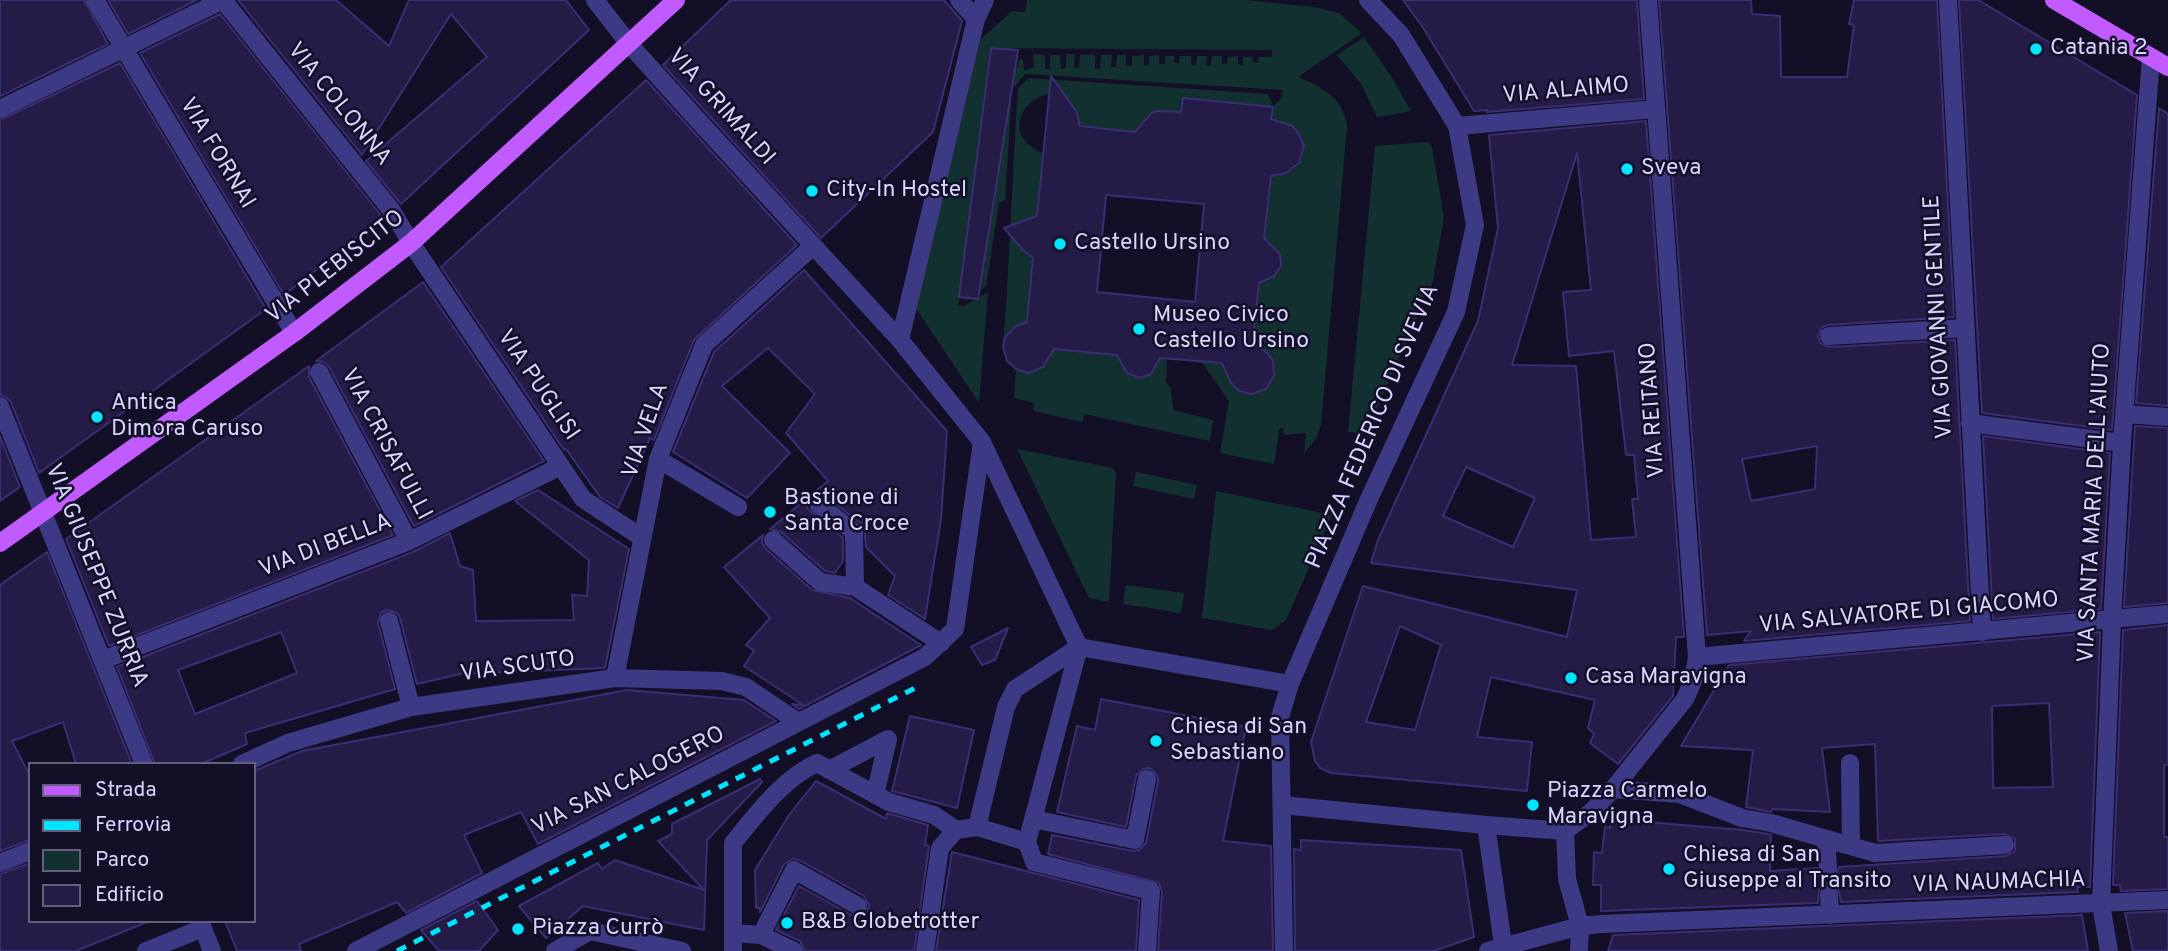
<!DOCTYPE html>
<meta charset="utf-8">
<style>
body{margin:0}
#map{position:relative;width:2168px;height:951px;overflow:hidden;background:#130f26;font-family:Overpass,sans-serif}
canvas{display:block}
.legend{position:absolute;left:28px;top:762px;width:228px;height:161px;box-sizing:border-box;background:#130f26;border:2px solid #625e7d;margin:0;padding:9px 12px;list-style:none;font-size:21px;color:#d9d4ff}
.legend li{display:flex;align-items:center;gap:14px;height:35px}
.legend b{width:35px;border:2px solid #625e7d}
</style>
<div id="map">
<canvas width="2168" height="951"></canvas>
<ul class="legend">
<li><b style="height:9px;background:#c25bff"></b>Strada</li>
<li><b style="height:9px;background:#00e5ff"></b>Ferrovia</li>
<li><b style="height:19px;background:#12302f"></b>Parco</li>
<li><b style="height:19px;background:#241b47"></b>Edificio</li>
</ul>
</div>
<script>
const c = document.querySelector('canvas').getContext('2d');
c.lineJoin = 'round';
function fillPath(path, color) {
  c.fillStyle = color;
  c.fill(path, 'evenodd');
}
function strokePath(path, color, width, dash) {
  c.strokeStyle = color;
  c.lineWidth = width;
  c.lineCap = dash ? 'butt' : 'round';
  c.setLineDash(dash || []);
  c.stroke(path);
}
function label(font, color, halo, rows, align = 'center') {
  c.font = font + ' Overpass,sans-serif';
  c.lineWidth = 5;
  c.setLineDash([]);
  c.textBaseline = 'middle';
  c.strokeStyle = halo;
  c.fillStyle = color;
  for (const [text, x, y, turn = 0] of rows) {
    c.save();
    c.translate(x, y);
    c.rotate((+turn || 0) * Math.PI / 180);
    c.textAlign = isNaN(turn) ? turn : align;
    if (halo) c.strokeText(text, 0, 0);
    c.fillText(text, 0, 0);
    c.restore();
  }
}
fillPath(new Path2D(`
 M1027,0h219l68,7 25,6 23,20 -64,44c25,11 45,20 49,49l-26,299 -4,12 -13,17 2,-21 -22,2 -1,-8 -4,3 -5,34 -54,-11 9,-52 -28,-40 27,3 3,19c29,34 70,-21 20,-36l8,-67 15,-4c11,-13 7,-29 -10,-33l8,-68c41,2 43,-53 -1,-53l1,-15 -89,-9 -3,24c-17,-16 -35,-15 -41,10l-60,-6c-15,-74 -100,1 -36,27l-6,65 -19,24 5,8 10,5 -6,68c-14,2 -22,10 -24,24 7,-86 9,-172 15,-258l10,-11 240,16 5,12 8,-7 2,-9 -258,-16 -13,16 -7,110 -6,3 -13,83 -21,15 5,-37 14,3 2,-5 -15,-3 1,-12 15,3 1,-5 -15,-3 1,-12 15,2 2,-5 -15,-3 1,-11 14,3 2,-5 -15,-3 1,-10 16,1 2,-133 21,2 1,-9h4l1,12 10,-4 -1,-13 12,1v14h5v-14h10l1,14 5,-1v-14h9l-1,13 5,1 1,-13h15v14h5l1,-14h11l-1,12h5l1,-12h9v11h6v-10l12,-1v10l5,1v-10l10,-1v9h6v-8h9v7h5l1,-7h11v8l5,1 1,-9h10l-1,9 5,1 1,-10h10v8h5l1,-7 10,-1v8l5,1v-8h10v5l5,1 1,-6h13v-7l-282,-2 -32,258h6l24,-14 -9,111 -64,-96 66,-268 31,-28 13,1z
 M1364,37l29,42 18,32 -34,6 -16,-33 -24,-29z
 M1428,142l4,5 12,70 -11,64 -65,148 -10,4 -10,-1 27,-286z
 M1053,349l69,6c-1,13 5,21 18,23 11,-3 17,-8 17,-20h10l-1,24 5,7 2,21 40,10 -3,21 -125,-27 -3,8 -49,-11 1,-8 -20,-5 2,-29c17,8 33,-1 37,-20z
 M1017,449l96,19 3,5 -7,129 -20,-4z
 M1136,472l61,13 -3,14 -61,-13z
 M1216,491l116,24 -46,105 -14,10 -70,-12z
 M1126,585l58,8 -3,20 -58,-9z`), '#12302f');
const building = new Path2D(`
 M0,0h84l24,44 -108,52z
 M108,0h89l-69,34z
 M238,0h98l53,46 20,-46h157l23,30 -188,174 -35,-43 121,-104 -36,-43 -89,141z
 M731,0h213l18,21 -29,111 -112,106 -158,-173z
 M1403,0h234l7,99 -157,13v-2l-13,1 -50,-82z
 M1659,0h92l1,14 28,2 1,61h66l7,-52 -5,-1 5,-24h83l17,317 -126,8 -6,2 -4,9 2,7 10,4 125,-7 15,281 -226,20 7,-10 -44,4zM1817,446l-2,43 -64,12 -9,-42z
 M1959,0h19l159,95 -25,335 -130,-17z
 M220,14l163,204 -99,77 -144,-242z
 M991,48l27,2 -40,249 -19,-2z
 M120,63l146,246 -227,164 -28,-71 -5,-5 -6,-2v-275z
 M1051,76l25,35 4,15 55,6 16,-19 7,-2 23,1 2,-14 90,9 -2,12 21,7 5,5 7,15 -5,17 -13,10 -15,3 -7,62 16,16 1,12 -7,10 -15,7 -7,62 12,5 9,10 1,16 -8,13 -14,5 -13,-3 -8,-8 -9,-20 -62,-5 -9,16 -11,4 -13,-5 -10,-18 -63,-6 -11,18 -14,6 -13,-4 -9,-8 -4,-14 2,-10 11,-11 11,-4 6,-64 -10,-8 -19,-22 33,-12zM1106,195l98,9 -9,98 -98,-10z
 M646,80l151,165 -103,95 -40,100 -4,-2 -32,70 -18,-11 -34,-48 -2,1 -123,-183z
 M2159,108l9,6v292l-32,-3z
 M1646,121l38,516h-8l-3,59 -55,68 -28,-21 4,-9 -6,-6 7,-28 -104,-23 -14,60 55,5 -5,49 -196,-18 -11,-5 -5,-7 -4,-19 52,-156 204,51 10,-47 -206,-27 7,-23 100,-219 20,-93 -9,-93zM1577,153l14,137 -28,2 6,64 45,-5 12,104h8l4,44h-6l4,38 -45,3 -15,-174 -64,-1zM1466,467l69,31 -22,49 -70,-31zM1400,626l41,19 -26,85 -49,-8z
 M804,270l143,161 -6,88 -16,100 -37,-24 7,-19 -29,-29 -2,-21 -40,-31 -10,-2 -4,4 -3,11 36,30v23l-8,12 -10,-2 -44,-39 -11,-3 58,-48 -42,-48 29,-39 -47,-46 -46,38 68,67 -43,45 -74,-46 41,-100z
 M423,282l121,179 -130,65 -85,-159 -5,-5 -8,-1z
 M309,366v11l84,158 -284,111 -43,-107z
 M2135,426l33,2v175l-44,4z
 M0,436l20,51 -20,14z
 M1983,436l127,17 -9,156 -108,10z
 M538,490l91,59 -24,119 -145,6 -43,10 -17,-66 -3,-5 -10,-3 -6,3 -3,10 17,66 -150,44 2,11 -46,20h-46l-38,-97 296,-115 37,-19 10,33 13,4 3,51 98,-1 -2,-25 15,1 2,-36 -74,-59zM281,632l16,41 -102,41 -17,-44z
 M763,535l-1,8 3,5 47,42 38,8 71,47 -122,64 -7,-5 11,1 -59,-39 10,-15 -8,-6 24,-27 -46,-51z
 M47,552l85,212h-56l-13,-42 -51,19 18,35v64l-30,11v-266z
 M2168,625v140h-4v72h4v52l-47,2 -1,-6h-7l10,-255z
 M1008,628l-13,32 -13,5 -11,-18z
 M2100,632l-10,255h-13l1,5 -237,10 -3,-15 -10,-4 -9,6 -1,14 -217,8v-26h-8l1,-33 8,1 3,-26 5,1v-9l133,11 25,4 3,1 -1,36 47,-3 2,7 9,4 7,-2 4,-10 167,-11 9,-5v-12l-11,-5 -126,7 -3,-97 -53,4 8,64 -58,-3 -1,3 -25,-5 7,-57 -72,-4 48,-81zM2049,703l4,84 -60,1 -1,-82z
 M627,690l117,10 32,21 -238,123 -17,-32 -57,23 18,38 -76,40 -9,-11 -98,42 2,7h-64l-12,-30h29v-150l48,-20z
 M1101,699l145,28 -23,114 48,5 2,105h-115l4,-59 -3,-9 -111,-29 4,-19 81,16 6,-1 7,-7 12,-62 -1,-6 -7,-7 -7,1 -7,7 -10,51 -69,-15 20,-86 18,4z
 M910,716l64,14 -17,78 -65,-17z
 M760,779l2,3 -55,58 -3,90 -121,-24 -37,32 -27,-32 79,-43 4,6 13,-9 89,30 -46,-49 14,-7v-10z
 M816,781l70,38 1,-6 41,12 -3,20 4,1 -15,105h-109l-5,-10 -24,-11 23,-44 54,30h10l5,-5 1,-6 -5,-9 -65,-36 -6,-1 -9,5 -24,48v-4h-4l-1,-38 34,-55z
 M1301,840l160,10 13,87 -40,14h-139l-1,-102 7,1z
 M952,852l187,48 -3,51h-200z
 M30,863v58l117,1 -71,29h-76v-77z
 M477,901l21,29 -19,21h-40l-18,-21z
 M2168,911v40h-35l-8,-38z
 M2082,915l6,36h-480l5,-16z`);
fillPath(building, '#241b47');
strokePath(building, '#3b2d73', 2);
strokePath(new Path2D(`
 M95,0l199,333
 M223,0l169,211 19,32 172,256 58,38
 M595,0l34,44 66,73 205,223 82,102 97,205
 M959,0l17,19
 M1948,0l34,632
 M0,109l223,-109
 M1457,126l198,-17
 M1829,336l136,-8
 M900,340l76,-321 9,-19
 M319,372l90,169
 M0,406l144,358
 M2125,414l43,3
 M1970,423l152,20
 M658,459l80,48
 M818,504l36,28 1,55
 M773,540l47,42 35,5 86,56
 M389,621l22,86
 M1697,657l471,-43
 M103,660l306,-119 152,-75
 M615,678l43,-219 46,-114 109,-99
 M1850,763l1,83
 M242,764l46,-21 123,-36 204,-29 107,3 24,6 52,35
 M829,770l59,-31 -13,56
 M1613,789l67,5 62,24 29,5 104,30 130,-8
 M1282,805l204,20 17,120
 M1033,819l102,21 12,-61
 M1486,825l79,6 26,-19 22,-23 72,-90 8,-18 4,-24 -49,-657
 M977,827l29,-120 9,-18 64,-42 211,37
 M1565,831l2,48 13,47 -1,25
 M1826,839l2,29
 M1027,842l7,20 117,29 -4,60
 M0,863l30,-12
 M1829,894l1,21
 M200,921l12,30
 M733,933l28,2 33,16
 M761,935l33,-65 64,36
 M146,951l57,-23
 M356,951l569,-294 30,-28 27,-187
 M555,951l35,-20 92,20
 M733,951v-108c23,-28 50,-65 84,-80l72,39 45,13 22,15 21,-3 50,15 52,-195
 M925,951l15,-103 16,-18
 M1284,951l-4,-234 10,-33 79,-185 87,-187 19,-87 -18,-99 -56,-91 -33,-35
 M1488,951l92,-25 22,-2 566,-24
 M2109,951l-8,-47 11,-284 10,-177 29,-386`), '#3d3a85', 18);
strokePath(new Path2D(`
 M2054,0l114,67
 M0,543l294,-210 117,-90 265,-243`), '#c25bff', 18);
strokePath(new Path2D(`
 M397,951l520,-264`), '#00e5ff', 5, [10, 9]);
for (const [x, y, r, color] of [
 [2036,49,7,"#00e5ff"],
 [1627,169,7,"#00e5ff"],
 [812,191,7,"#00e5ff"],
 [1060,244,7,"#00e5ff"],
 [1139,329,7,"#00e5ff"],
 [97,417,7,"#00e5ff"],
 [770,512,7,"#00e5ff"],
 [1571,678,7,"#00e5ff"],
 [1156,741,7,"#00e5ff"],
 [1533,805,7,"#00e5ff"],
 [1669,869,7,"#00e5ff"],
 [787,923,7,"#00e5ff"],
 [518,929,7,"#00e5ff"]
]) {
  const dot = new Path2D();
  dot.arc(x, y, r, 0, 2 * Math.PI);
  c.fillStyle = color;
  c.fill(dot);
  strokePath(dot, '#130f26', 2.5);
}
label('23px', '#d9d4ff', '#130f26', [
 ["Catania 2",2050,49],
 ["Sveva",1641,169],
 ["City-In Hostel",826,191],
 ["Castello Ursino",1074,244],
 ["Museo Civico",1153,316],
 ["Castello Ursino",1153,342],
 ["Antica",111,404],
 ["Dimora Caruso",111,430],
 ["Bastione di",784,499],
 ["Santa Croce",784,525],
 ["Casa Maravigna",1585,678],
 ["Chiesa di San",1170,728],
 ["Sebastiano",1170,754],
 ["Piazza Carmelo",1547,792],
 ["Maravigna",1547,818],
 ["Chiesa di San",1683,856],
 ["Giuseppe al Transito",1683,882],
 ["B&B Globetrotter",801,923],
 ["Piazza Currò",532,929]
], 'left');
label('23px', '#d9d4ff', '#130f26', [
 ["VIA ALAIMO",1566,92,-5],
 ["VIA COLONNA",338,105,51],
 ["VIA GRIMALDI",720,108,48],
 ["VIA FORNAI",216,154,59],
 ["VIA PLEBISCITO",336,268,-38],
 ["VIA GIOVANNI GENTILE",1940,317,-93],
 ["VIA PUGLISI",537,386,56],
 ["VIA REITANO",1654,410,-94],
 ["PIAZZA FEDERICO DI SVEVIA",1374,427,-67],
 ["VIA VELA",647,431,-71],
 ["VIA CRISAFULLI",385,445,62],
 ["VIA SANTA MARIA DELL'AIUTO",2096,503,-87],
 ["VIA DI BELLA",326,547,-21],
 ["VIA GIUSEPPE ZURRIA",95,576,68],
 ["VIA SALVATORE DI GIACOMO",1909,614,-5],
 ["VIA SCUTO",518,668,-8],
 ["VIA SAN CALOGERO",629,782,-27],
 ["VIA NAUMACHIA",1999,884,-2]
]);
</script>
